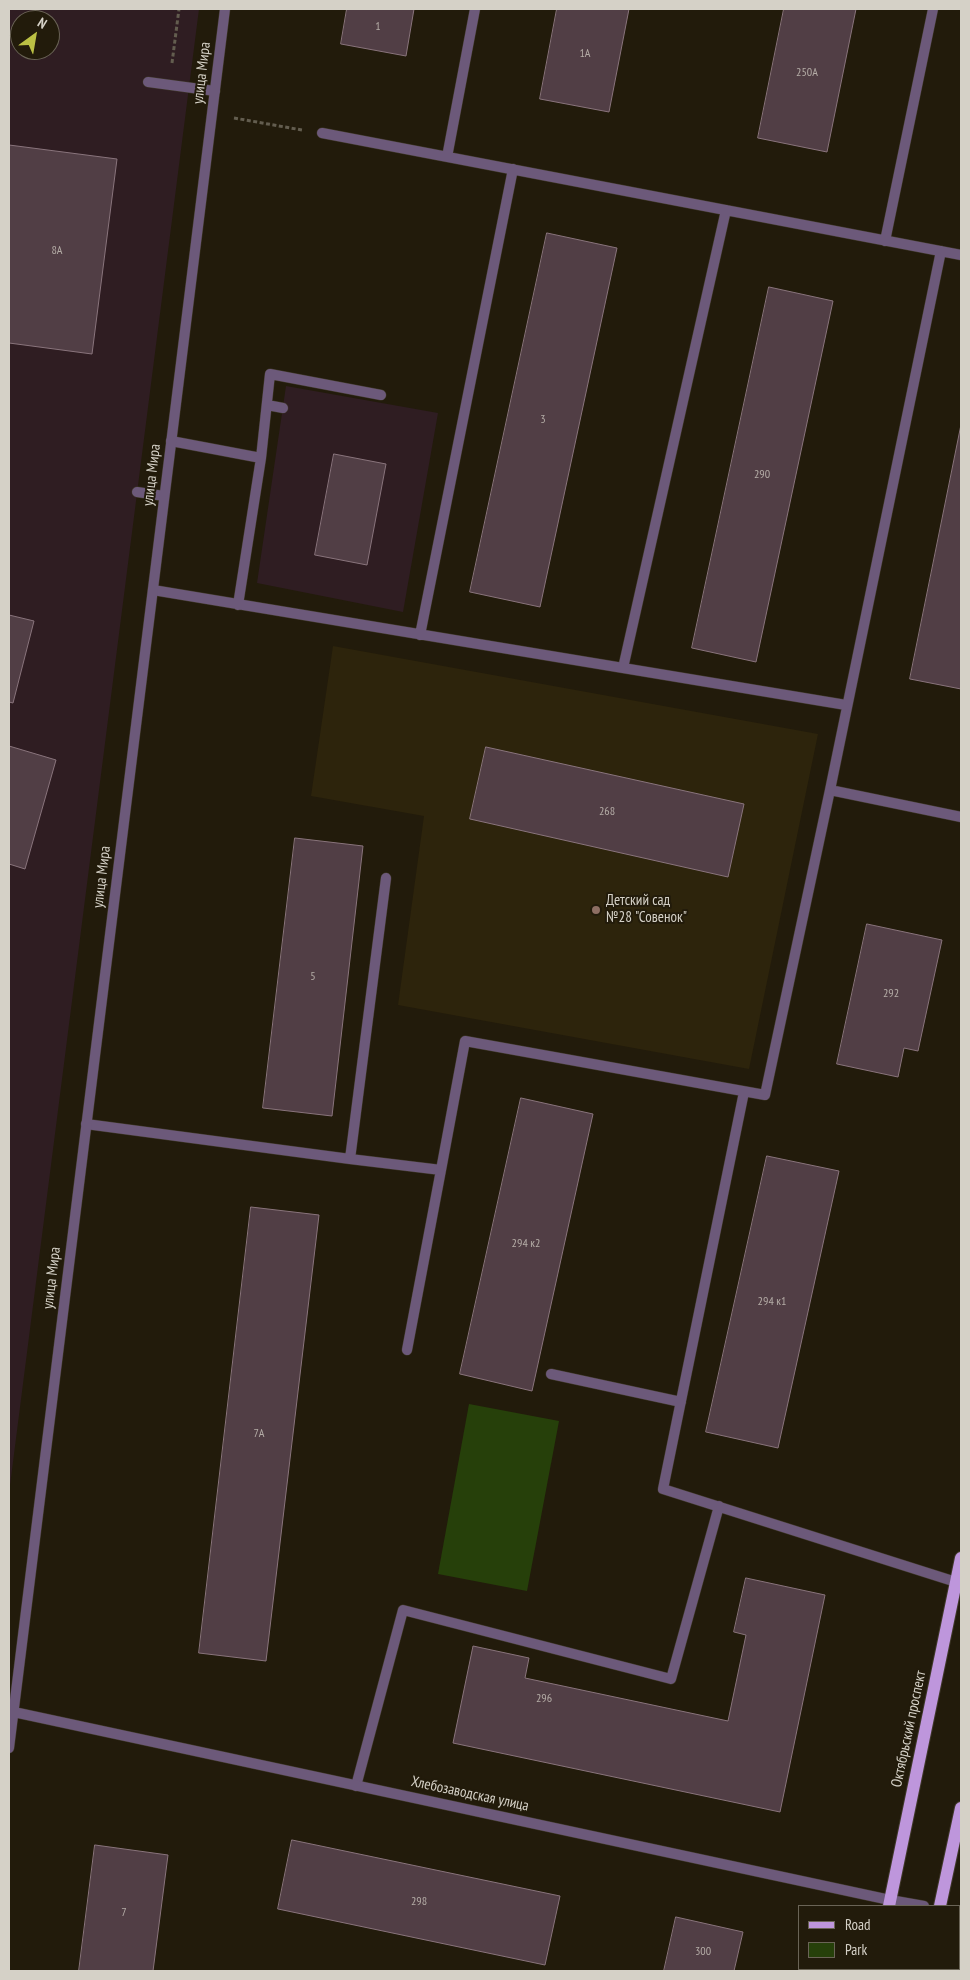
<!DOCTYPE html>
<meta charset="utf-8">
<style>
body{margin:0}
#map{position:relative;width:970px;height:1980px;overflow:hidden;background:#221b0b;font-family:"PT Sans Narrow",sans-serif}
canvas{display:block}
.frame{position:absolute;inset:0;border:10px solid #d5d1c7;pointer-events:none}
.legend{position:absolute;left:798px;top:1905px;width:162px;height:65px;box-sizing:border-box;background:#221b0b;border:1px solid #6a6456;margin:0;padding:6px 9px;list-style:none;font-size:15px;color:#d5d1c7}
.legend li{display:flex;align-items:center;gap:10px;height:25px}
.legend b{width:25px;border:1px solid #6a6456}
.north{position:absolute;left:10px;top:10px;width:50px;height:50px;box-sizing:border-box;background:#221b0b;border:1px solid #6a6456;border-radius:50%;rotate:32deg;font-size:14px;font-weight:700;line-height:20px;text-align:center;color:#d5d1c7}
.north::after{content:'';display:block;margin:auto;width:18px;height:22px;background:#bbc044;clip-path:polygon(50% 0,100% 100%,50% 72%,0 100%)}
</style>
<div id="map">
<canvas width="970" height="1980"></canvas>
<div class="frame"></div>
<ul class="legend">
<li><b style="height:6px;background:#be96dc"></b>Road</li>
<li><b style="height:14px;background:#26400a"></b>Park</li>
</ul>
<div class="north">N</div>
</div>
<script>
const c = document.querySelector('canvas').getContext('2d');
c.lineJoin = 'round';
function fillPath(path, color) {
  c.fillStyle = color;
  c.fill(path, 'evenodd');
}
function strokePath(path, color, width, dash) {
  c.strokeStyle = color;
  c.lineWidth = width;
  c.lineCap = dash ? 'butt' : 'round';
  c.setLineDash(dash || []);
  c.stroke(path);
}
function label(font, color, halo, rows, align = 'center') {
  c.font = font + ' "PT Sans Narrow",sans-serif';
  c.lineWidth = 4;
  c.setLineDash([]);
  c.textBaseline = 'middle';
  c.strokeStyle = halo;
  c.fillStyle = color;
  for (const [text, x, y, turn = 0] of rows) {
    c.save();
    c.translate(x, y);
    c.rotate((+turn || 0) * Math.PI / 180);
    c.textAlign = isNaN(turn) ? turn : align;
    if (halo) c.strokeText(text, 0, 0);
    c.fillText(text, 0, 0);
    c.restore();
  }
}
fillPath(new Path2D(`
 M9,9h190l-190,1484zM20,20h30v30h-30z
 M286,386l152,27 -35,199 -146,-29z`), '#2f1d22');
fillPath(new Path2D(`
 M333,646l485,88 -69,335 -351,-64 26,-189 -113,-20z`), '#2d240c');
fillPath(new Path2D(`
 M469,1404l90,17 -32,170 -89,-17z`), '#26400a');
const building = new Path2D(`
 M347,9h67l-8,47 -65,-12z
 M557,9h72l-20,103 -69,-13z
 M784,9h72l-29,143 -69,-14z
 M9,145l108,14 -25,195 -83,-11z
 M547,233l70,15 -77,359 -70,-15z
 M769,287l64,14 -77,361 -64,-14z
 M961,425v264l-51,-10z
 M334,454l52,10 -19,101 -52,-10z
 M9,615l25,6 -21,82 -4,-1z
 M9,746l47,14 -31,109 -16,-5z
 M486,747l258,57 -16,73 -258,-58z
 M295,838l68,8 -31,270 -69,-8z
 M867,924l75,16 -24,111 -14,-3 -6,29 -61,-13z
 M521,1098l72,16 -61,277 -72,-17z
 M767,1156l72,15 -61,277 -72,-16z
 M251,1207l68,8 -53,446 -67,-8z
 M746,1578l79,17 -45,217 -327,-69 20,-97 56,12 -4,20 203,43 18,-86 -12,-3z
 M292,1840l268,56 -15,69 -267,-56z
 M95,1845l73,10 -15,116h-74z
 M676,1917l67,15 -9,39h-70z`);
fillPath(building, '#513e45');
strokePath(building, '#89747c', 1);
const service = new Path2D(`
 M148,82l67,9
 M322,133l639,122
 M447,157l28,-148
 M885,241l48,-232
 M267,405l16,3
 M171,441l90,17
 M137,492l27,4
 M153,590l693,115
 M238,605l23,-147 9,-84 111,21
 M420,635l93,-466
 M623,668l103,-458
 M830,790l131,27
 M744,1092l-81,397 293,93
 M86,1124l264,35 36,-281
 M350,1159l91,11 -34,180
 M441,1170l24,-129 300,54 65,-305 111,-539
 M551,1374l130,28
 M356,1786l47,-176 268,69 48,-173`);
const tertiary = new Path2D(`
 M9,1711l881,189 34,6
 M9,1748l216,-1739`);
const secondary = new Path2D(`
 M959,1912h2`);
const primary = new Path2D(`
 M889,1906l72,-348
 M940,1906l21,-98
 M875,1971v-2
 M928,1971v-2`);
strokePath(service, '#3f3829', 11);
strokePath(tertiary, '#3f3829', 11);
strokePath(secondary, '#3f3829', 11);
strokePath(primary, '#3f3829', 14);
strokePath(new Path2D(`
 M172,63l7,-54
 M234,118l68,12`), '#635d4f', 3, [4, 2.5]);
strokePath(service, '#6c597a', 10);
strokePath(tertiary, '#6c597a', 10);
strokePath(secondary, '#9a7bb1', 10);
strokePath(primary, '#be96dc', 12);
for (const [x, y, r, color] of [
 [596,910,5,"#8d6e63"]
]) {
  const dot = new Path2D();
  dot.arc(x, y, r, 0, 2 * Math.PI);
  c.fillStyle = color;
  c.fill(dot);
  strokePath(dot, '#221b0b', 2);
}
label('12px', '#b4aca6', null, [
 ["1",378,27],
 ["1А",585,54],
 ["250А",807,73],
 ["8А",57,251],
 ["3",543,420],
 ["290",762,475],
 ["268",607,812],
 ["5",313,977],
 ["292",891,994],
 ["294 к2",526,1244],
 ["294 к1",772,1302],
 ["7А",259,1434],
 ["296",544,1699],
 ["298",419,1902],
 ["7",124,1913],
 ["300",703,1952]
]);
label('15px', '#d5d1c7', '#221b0b', [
 ["улица Мира",202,73,-83],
 ["улица Мира",152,475,-83],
 ["улица Мира",102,877,-83],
 ["улица Мира",52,1278,-83],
 ["Октябрьский проспект",909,1729,-78],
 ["Хлебозаводская улица",470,1794,12]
]);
label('15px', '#d5d1c7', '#221b0b', [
 ["Детский сад",606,901],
 ["№28 \"Совенок\"",606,918]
], 'left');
</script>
